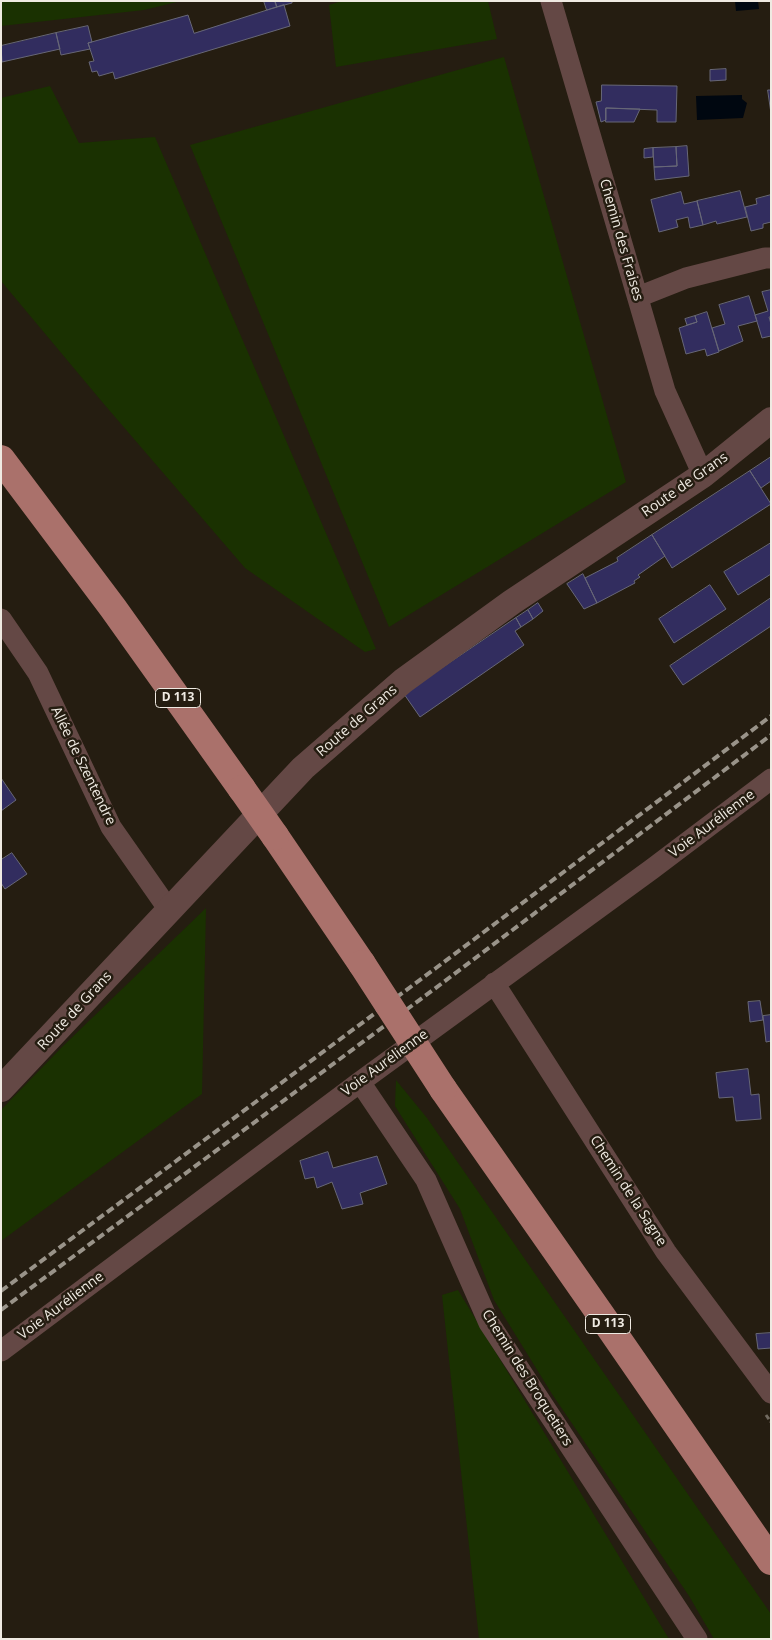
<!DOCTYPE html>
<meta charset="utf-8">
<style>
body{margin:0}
#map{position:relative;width:772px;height:1640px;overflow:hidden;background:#251d11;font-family:"Open Sans",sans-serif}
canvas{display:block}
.frame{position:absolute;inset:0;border:2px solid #efeae2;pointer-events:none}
</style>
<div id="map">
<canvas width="772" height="1640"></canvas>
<div class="frame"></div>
</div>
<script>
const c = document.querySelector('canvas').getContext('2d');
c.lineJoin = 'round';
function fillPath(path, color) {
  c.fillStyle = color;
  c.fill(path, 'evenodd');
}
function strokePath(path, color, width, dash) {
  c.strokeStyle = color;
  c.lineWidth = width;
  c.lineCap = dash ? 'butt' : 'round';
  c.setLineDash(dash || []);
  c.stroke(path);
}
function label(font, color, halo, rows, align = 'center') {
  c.font = font + ' "Open Sans",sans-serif';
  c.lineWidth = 5;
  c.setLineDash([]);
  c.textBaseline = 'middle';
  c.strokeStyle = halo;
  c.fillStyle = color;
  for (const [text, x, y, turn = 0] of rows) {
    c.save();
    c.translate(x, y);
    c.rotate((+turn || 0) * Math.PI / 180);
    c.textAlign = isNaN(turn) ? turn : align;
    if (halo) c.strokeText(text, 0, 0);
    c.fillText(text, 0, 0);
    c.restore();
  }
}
fillPath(new Path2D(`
 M1,1h180l-37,9 -143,16z
 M342,1h146l9,38 -161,28 -7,-62z
 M504,57l122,425 -237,145 -199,-482z
 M50,86l29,57 76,-6 221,512 -11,3 -120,-84 -142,-165 -102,-122v-183z
 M206,908l-4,186 -201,147v-131l61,-63z
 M396,1080l31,38 344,496v25h-57l-25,-43 -137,-202 -58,-94 -34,-91 -65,-103z
 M458,1290l211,349h-190l-37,-344z`), '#1a3101');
fillPath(new Path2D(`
 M735,1h23l1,8 -23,2z
 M742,95v4l5,4 -4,15 -46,2 -1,-24z`), '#000710');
const building = new Path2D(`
 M264,1h11l2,6 -10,3z
 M275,1h17v2l-15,4z
 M284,5l6,21 -175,53 -2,-7 -14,4 -2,-5 -5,1 -3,-10 5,-1 -6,-18 100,-28 6,18z
 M88,26l4,16 -4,1 2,6 -29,6 -5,-22z
 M56,33l4,16 -58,13 -1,-16z
 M726,69v11l-16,1v-11z
 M602,85l75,1 -1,36h-19v-12l-51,-2v12l-5,2 -5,-20 5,-1z
 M768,90h3v23z
 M606,108l34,1 -6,13h-28z
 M687,146l2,30 -34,4 -1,-13 23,-1 -1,-19z
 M676,147l1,19 -23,1 -1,-19z
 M653,148v9l-9,1v-9z
 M740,191l7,26 -30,7 -1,-3 -13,4 -6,-24z
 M681,192l3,12 13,-3 6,24 -13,3 -2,-11 -12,3 2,7 -19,5 -8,-32z
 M771,195v27l-8,2v4l-12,3 -6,-24 12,-3 -1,-5z
 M771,290v27h-2l2,7v12l-9,2 -7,-23 13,-4 -6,-19z
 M749,296l8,25 -19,5 5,15 -24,10 -7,-23 13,-4 -6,-19z
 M707,312l12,40 -12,4 -2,-7 -19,5 -7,-26 18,-6 -2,-6z
 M695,316l2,6 -10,3 -2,-6z
 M771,457v24l-10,7 -11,-17z
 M750,471l21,33 -99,64 -20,-33z
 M652,535l13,21 -27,19 2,2 -6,4 1,2 -38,20 -12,-25 33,-17 -1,-3z
 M771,543v31l-33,21 -14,-23z
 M583,574l14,29 -13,6 -17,-25z
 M710,585l16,24 -52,34 -15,-24z
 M771,598v28l-88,59 -13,-19z
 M538,603l5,8 -10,8 -5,-9z
 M528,610l5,9 -12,8 -5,-9z
 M516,618l5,9 -6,4 9,14 -104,72 -16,-23z
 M1,778l15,22 -15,11z
 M12,853l15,21 -22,15 -4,-6v-23z
 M760,1001l3,19 -13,2 -2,-20z
 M771,1015v26l-5,1 -3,-26z
 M748,1069l3,26 8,-1 2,25 -25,2 -3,-24 -14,1 -3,-25z
 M328,1152l5,16 44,-12 10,28 -27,9 3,11 -21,5 -10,-27 -15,6 -3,-11 -9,2 -5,-18z
 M771,1333v15l-13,1 -2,-15z`);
fillPath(building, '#322d5f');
strokePath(building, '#676777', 1);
strokePath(new Path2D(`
 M766,1415l5,7`), '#716a60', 3, [5, 2.5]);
strokePath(new Path2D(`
 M551,1l114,390 38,84
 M638,297l48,-19 79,-20h6
 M1,619l37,54 73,154 58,83
 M494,983l172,269 105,141
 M360,1082l66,98 63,143 208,316
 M1,1351l359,-269 292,-213 119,-90`), '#644845', 21);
strokePath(new Path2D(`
 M1,1089l302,-321 100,-87 109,-79 191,-127 68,-55`), '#644845', 26);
strokePath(new Path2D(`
 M1,459l112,149 129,181
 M275,836l87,128
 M443,1089l165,236 163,236`), '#aa716b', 28);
strokePath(new Path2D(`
 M1,1291l435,-323 335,-252
 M1,1310l432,-320 338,-255`), '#999389', 4, [8, 4]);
strokePath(new Path2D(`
 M242,789l33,47
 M362,964l81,125`), '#aa716b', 28);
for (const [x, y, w] of [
 [178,698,45],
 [608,1324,45]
]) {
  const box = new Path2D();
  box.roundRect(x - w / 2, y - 9.5, w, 19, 4);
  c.fillStyle = '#251d11';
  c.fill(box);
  strokePath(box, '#efeae2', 1);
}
label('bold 12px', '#efeae2', null, [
 ["D 113",178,698],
 ["D 113",608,1324]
]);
label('14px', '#efeae2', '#251d11', [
 ["Chemin des Fraises",621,240,74],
 ["Route de Grans",685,485,-35],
 ["Route de Grans",357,721,-41],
 ["Allée de Szentendre",83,766,64],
 ["Voie Aurélienne",712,824,-37],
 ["Route de Grans",75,1011,-47],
 ["Voie Aurélienne",385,1063,-36],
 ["Chemin de la Sagne",628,1191,57],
 ["Voie Aurélienne",61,1306,-37],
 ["Chemin des Broquetiers",527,1378,58]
]);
</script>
